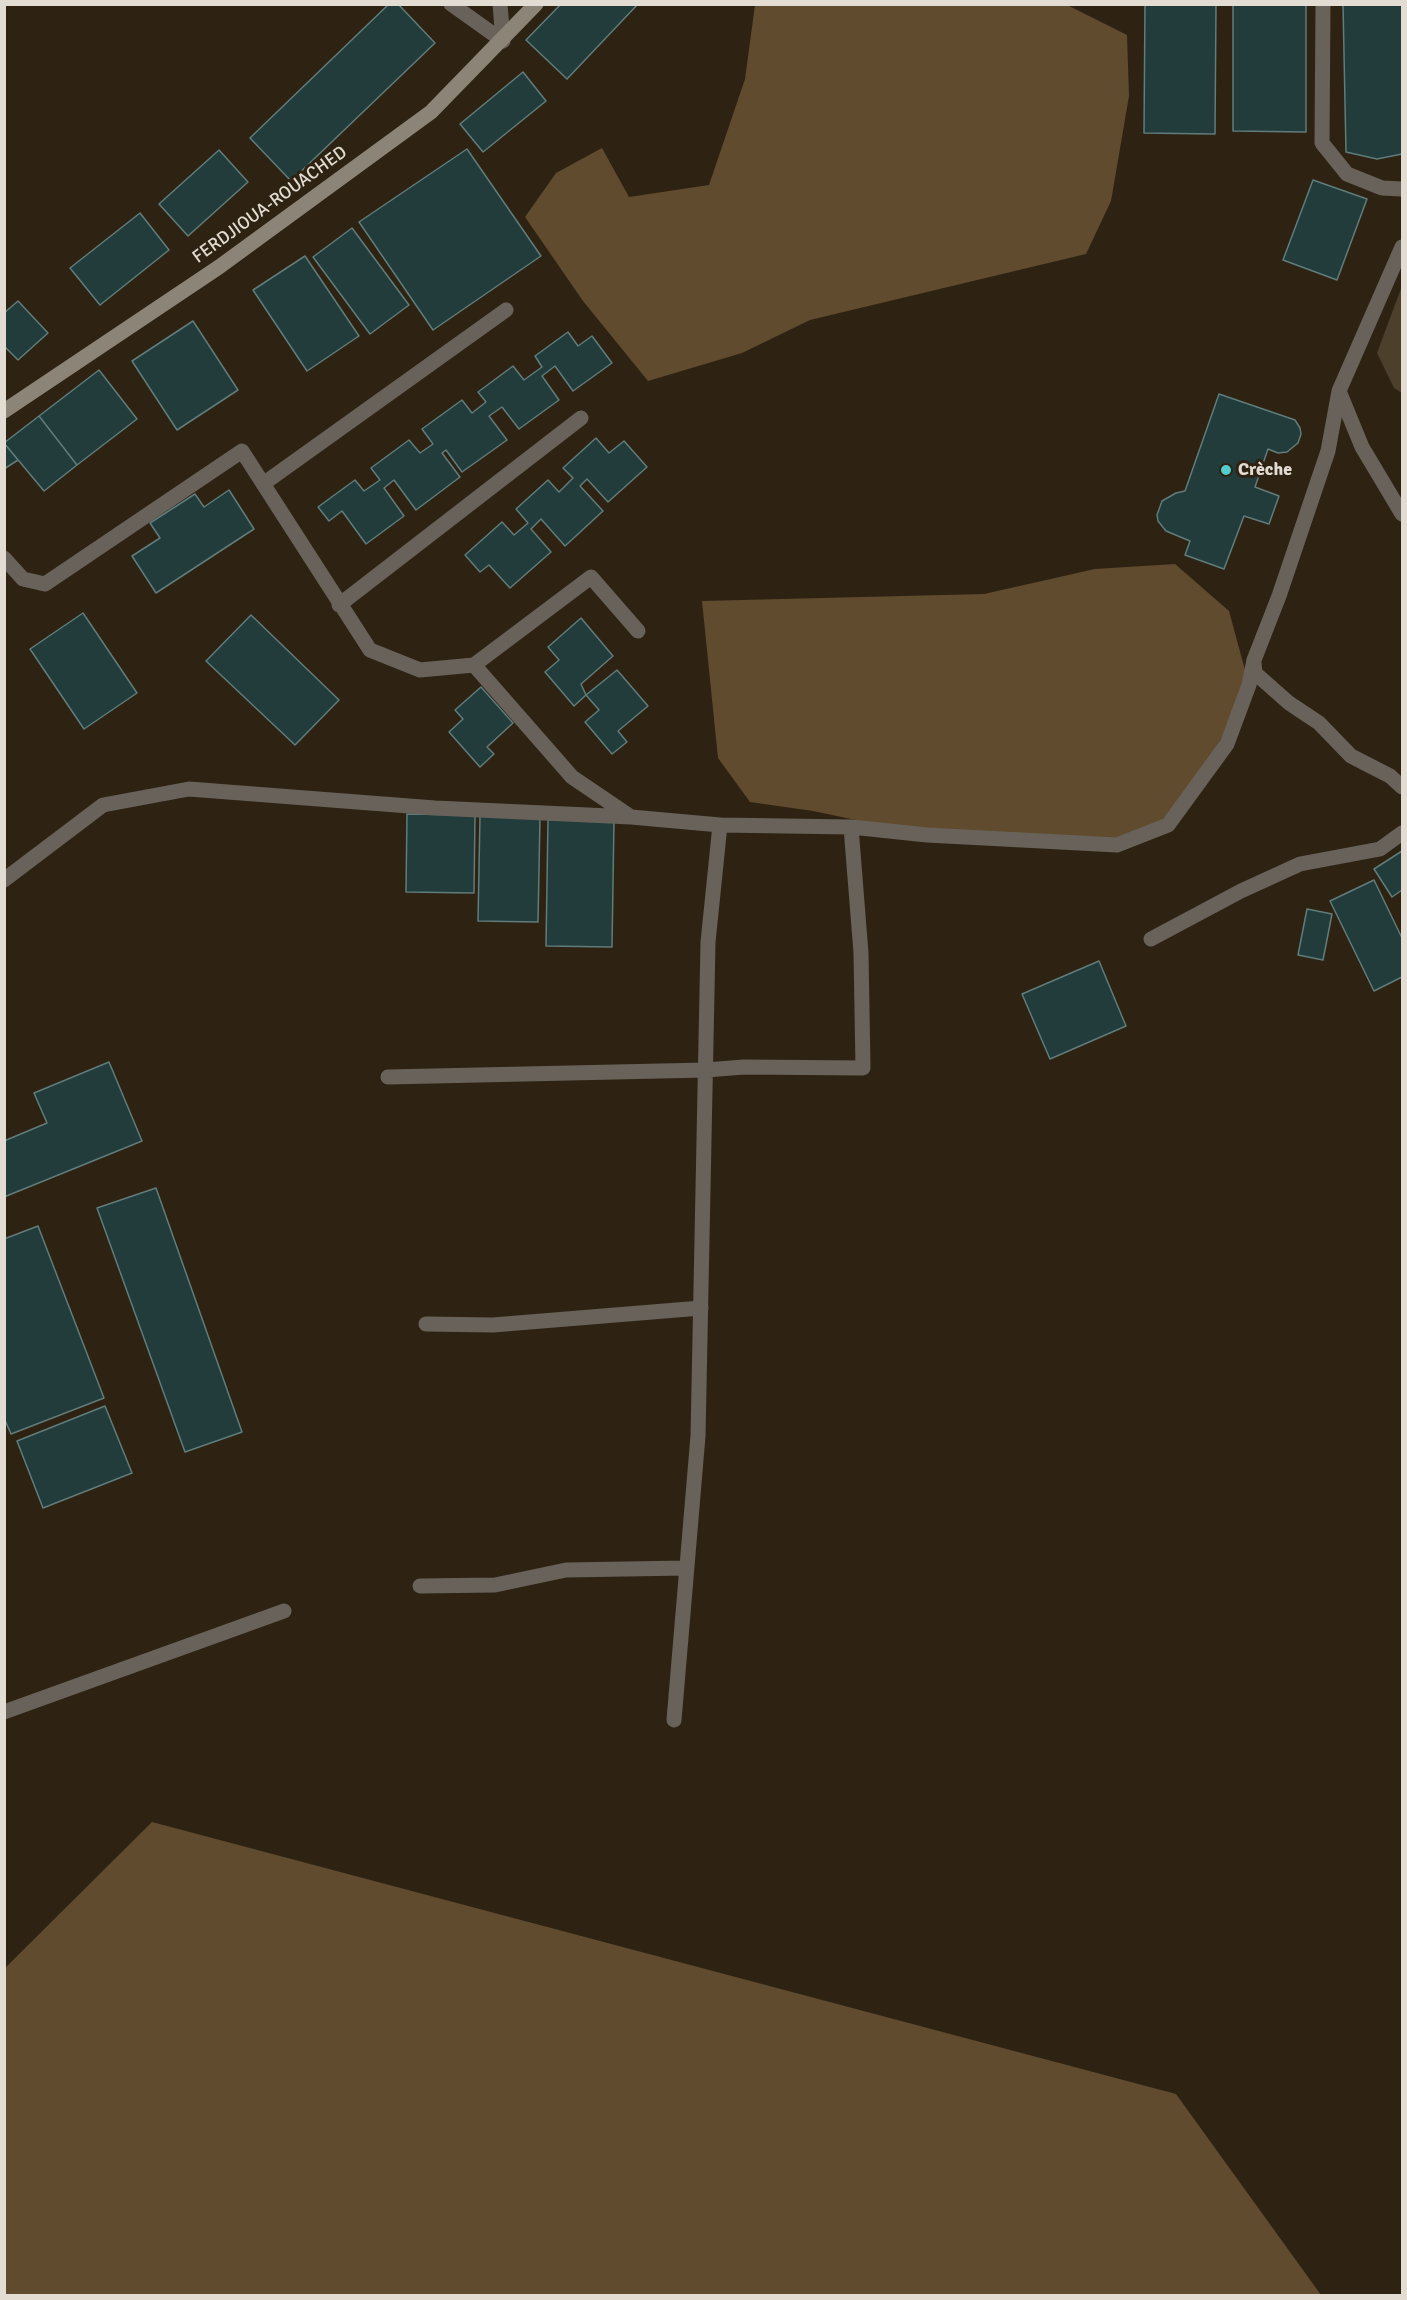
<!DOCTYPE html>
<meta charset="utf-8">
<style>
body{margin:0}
#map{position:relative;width:1407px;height:2300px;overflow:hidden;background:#2e2313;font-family:Signika,sans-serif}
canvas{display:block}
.frame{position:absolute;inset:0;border:6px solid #e3dcd2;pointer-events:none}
</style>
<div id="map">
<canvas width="1407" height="2300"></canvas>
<div class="frame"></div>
</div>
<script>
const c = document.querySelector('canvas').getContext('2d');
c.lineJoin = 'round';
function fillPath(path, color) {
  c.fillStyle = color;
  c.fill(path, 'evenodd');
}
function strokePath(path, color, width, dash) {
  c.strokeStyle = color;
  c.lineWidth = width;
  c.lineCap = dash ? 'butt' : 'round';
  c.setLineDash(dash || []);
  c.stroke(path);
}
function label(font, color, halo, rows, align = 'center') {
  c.font = font + ' Signika,sans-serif';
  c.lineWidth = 6;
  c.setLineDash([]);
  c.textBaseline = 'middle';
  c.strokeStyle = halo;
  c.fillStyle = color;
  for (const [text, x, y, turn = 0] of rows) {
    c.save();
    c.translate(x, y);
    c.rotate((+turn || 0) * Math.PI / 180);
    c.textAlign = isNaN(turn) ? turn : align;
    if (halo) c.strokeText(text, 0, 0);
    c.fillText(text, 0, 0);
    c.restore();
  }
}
fillPath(new Path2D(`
 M1402,286v107l-8,-5 -17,-35z`), '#4c3f2c');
fillPath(new Path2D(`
 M755,5h312l60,30 2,61 -18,105 -25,53 -276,66 -68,33 -94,28 -65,-80 -58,-84 31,-44 46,-25 27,49 80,-12 36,-106z
 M1175,564l54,47 20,74 -58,112 -62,48 -202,-10 -114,-24 -63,-9 -32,-44 -16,-157 282,-7 111,-25z
 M152,1822l1024,272 145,201h-1316v-327z`), '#604b2e');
const building = new Path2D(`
 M389,4h9l37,39 -144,138 -41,-43z
 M561,4h77l-71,75 -41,-39z
 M1145,4h71l-1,130 -71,-1z
 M1233,4h73v128l-73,-1z
 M1343,4h59v150l-25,5 -31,-7z
 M523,72l23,29 -63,51 -23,-28z
 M467,149l74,107 -108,74 -74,-108z
 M219,150l29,32 -60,54 -29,-32z
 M1313,180l54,19 -30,81 -54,-20z
 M140,213l29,37 -69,55 -30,-37z
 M352,228l57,77 -39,29 -57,-77z
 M305,256l54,80 -52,35 -54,-81z
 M18,301l30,32 -30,27 -14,-14v-33z
 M193,321l45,69 -61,40 -45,-69z
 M568,332l10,14 14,-10 20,27 -39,28 -18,-25 -13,10 17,24 -40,29 -17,-22 -13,9 18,24 -45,32 -16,-22 -4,3 18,24 -44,33 -22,-30 -10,8 20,28 -38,28 -24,-33 -13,10 -11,-14 37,-27 9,11 16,-11 -9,-12 38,-28 11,13 13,-9 -11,-15 40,-29 10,13 14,-11 -8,-10 35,-26 11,14 18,-13 -7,-11z
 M99,370l38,49 -60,46 -38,-49z
 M1219,394l76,26 5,8 1,6 -3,9 -11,9 -9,1 -10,-4 -13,38 24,9 -10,28 -25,-8 -20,53 -39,-14 5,-14 -24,-10 -8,-10 -1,-6 5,-14 14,-8 9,-2z
 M39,416l38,49 -33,26 -40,-48z
 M596,438l13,15 15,-12 23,26 -39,35 -21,-23 -7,7 23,25 -38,35 -24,-27 -10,10 20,23 -41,36 -21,-23 -9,7 -15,-17 37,-33 12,13 14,-12 -12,-14 32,-29 11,12 14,-14 -10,-10z
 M4,443l14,17 -14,9z
 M229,490l25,39 -98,64 -24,-37 28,-18 -10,-15 45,-29 9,13z
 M83,613l54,80 -53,36 -54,-80z
 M251,615l88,85 -44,45 -89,-84z
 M581,618l32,38 -32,28 5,11 -12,11 -29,-34 14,-12 -11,-13z
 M617,670l31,36 -30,25 9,11 -15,12 -27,-32 14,-12 -13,-15z
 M481,687l32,36 -26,24 7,7 -14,13 -31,-35 14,-13 -8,-9z
 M407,814l68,1 -1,78 -68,-1z
 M480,816l60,1 -2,105 -60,-1z
 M548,820h66l-2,127 -66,-1z
 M1402,851v39l-10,7 -18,-28z
 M1374,880l28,58v39l-28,14 -44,-90z
 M1307,909l25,5 -9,46 -25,-5z
 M1099,961l27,65 -76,33 -28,-65z
 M109,1062l33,79 -138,56v-56l43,-18 -13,-30z
 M156,1188l86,244 -57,20 -88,-244z
 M38,1226l66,172 -93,36 -7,-16v-179z
 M105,1406l27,67 -89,35 -26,-67z`);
fillPath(building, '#223b3b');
strokePath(building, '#607c7b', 1.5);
strokePath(new Path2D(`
 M451,4l52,37
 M500,4l3,37
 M1323,4l-1,139 25,31 35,14 20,1
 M1339,391l23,56 40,67
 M263,484l243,-174
 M4,558l19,21 22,5 197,-133 128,199 50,20 54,-5 117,-88 47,54
 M339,605l242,-187
 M1254,663l1,10 34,30 30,20 32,33 39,20 12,11
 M474,665l98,112 59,40 89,8 131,2 76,8 190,10 51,-20 59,-81 22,-59 5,-25 25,-64 49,-145 11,-60 63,-144
 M4,880l99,-75 86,-16 246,19 196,9
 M1151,939l90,-48 59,-27 80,-15 22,-16
 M388,1077l318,-7 38,-3 119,1 -2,-115 -10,-126
 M426,1324l67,1 208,-17
 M420,1586l75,-1 71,-15 120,-2
 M4,1712l280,-101
 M674,1720l24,-284 10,-494 12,-117`), '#68625a', 15);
strokePath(new Path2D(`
 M4,411l215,-144 212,-155 105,-108`), '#8d8478', 15);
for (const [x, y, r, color] of [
 [1226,470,6,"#52cdce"]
]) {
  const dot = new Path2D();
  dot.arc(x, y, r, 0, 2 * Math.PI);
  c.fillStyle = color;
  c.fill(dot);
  strokePath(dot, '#2e2313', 2);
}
label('18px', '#e3dcd2', '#2e2313', [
 ["FERDJIOUA-ROUACHED",270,205,-36]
]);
label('bold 18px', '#e3dcd2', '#2e2313', [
 ["Crèche",1238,470]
], 'left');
</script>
